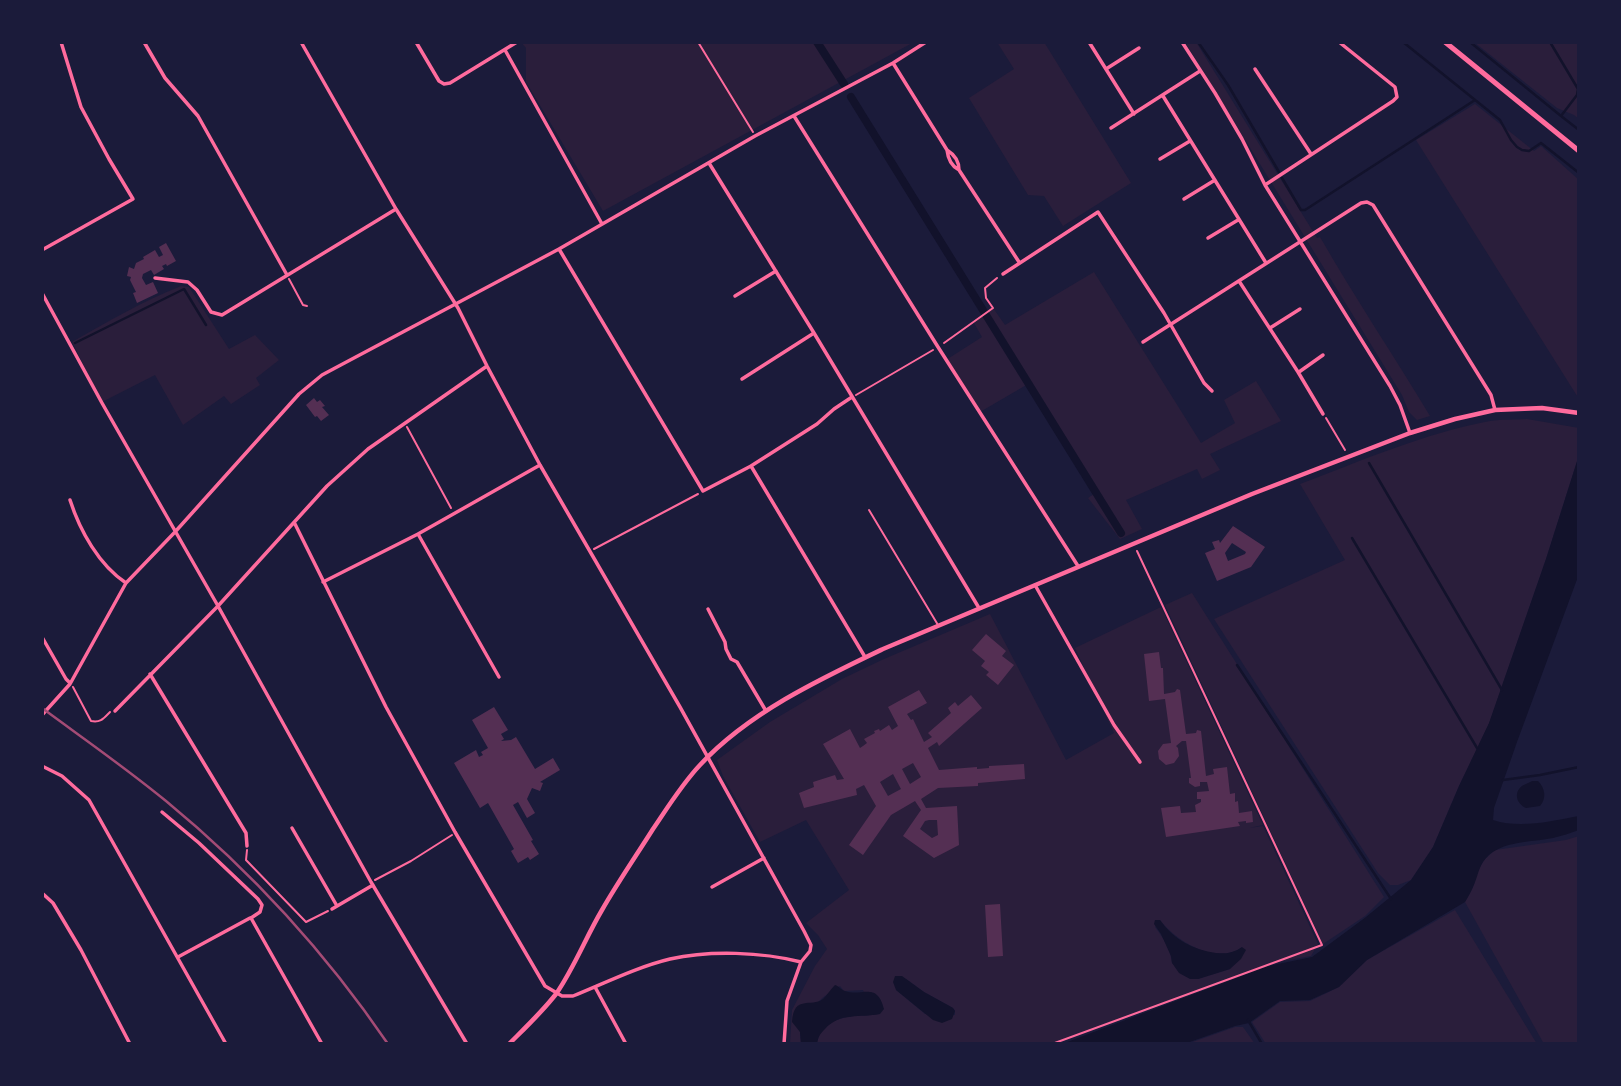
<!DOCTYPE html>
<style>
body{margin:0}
#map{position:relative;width:1621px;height:1086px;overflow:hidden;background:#1b1b3a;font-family:"Noto Sans",sans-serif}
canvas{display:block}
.frame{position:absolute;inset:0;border:44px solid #1b1b3a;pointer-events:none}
</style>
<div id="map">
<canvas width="1621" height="1086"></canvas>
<div class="frame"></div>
</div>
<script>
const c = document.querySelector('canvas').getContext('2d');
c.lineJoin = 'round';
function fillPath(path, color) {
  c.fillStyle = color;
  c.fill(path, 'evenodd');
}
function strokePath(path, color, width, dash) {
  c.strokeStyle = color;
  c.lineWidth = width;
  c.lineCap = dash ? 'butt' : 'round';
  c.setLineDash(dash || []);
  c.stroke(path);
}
fillPath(new Path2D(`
 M521,42h393l-311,169 -77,-129v-34z
 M997,42h47l87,141 -68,43 -19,-30 -16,-1 -59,-97 45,-29z
 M1185,42h11l121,196 3,-1c35,61 74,119 110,179l-13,4 -8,-8 -7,-17z
 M1474,42h105v77l-5,-4 -17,-7z
 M1475,104l59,47 7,-5 38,34v219l-163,-259z
 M1094,272l107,171 34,-20 -11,-23 32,-19 25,40 -71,33 10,16 -18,9 -5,-10 -71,31 16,29 -22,10 -32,-41 9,-6 -69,-108 -48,28 -34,-52 36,-23 -8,-14 19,-15 12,17z
 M181,286l8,1 40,62 26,-14 24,25 -23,18 4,7 -29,19 -7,-8 -41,29 -28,-50 -53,27 -30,-60c35,-20 71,-41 109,-56z
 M1527,419l52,9v27l-33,104 -57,165 -30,62 -26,61 -22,33 -13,5h-8l-12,-12 -164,-254 131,-59 -45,-76c61,-23 125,-51 190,-63 12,-2 25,-1 37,-2z
 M1192,593l192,304 -19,19 -42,28 -158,-339z
 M1161,607l102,218 -14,3 14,-2 55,118 -7,12 -44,8 -218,80h-232c3,-27 35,-29 57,-29l-11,-25 -19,1 -4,-5c-19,10 -30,24 -43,40l3,6 1,12h-11l2,-34 23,-44 12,-17 -9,-14 -12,-12 43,-33 -43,-70 -46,22 -37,-66 -6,-16 53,-38 72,-43 42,-20 106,-45 76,146 48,-27 -39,-85zM1160,920c14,19 48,40 72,32 4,-1 7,-3 10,-5l-12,22 -32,10 -26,-16c-1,-12 -9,-26 -17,-36zM906,979l18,13 29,16 2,3v4l-30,-1 -29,-24z
 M1579,836v208h-35l-79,-142 8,-15 5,-17 7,-11 10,-9 71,-10z
 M1455,910l82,134h-271l-14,-22 28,-20 30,-1 29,-14 28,-27z
 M1235,1027h8l12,17h-68z`), '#2a1e3b');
fillPath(new Path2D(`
 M1579,455v119l-62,168 -23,66 -1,12c28,9 58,1 86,-4v14c-9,3 -17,6 -26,8 -24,5 -55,2 -70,24 -5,8 -6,17 -10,25 -2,5 -5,10 -8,15l-98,58 -28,27 -29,13 -30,1 -31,22 -14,3 -51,18h-122l206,-78 44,-9 54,-40 45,-37 22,-33 26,-61 30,-63 57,-164z
 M1532,781h6c7,7 9,17 2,25l-14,2c-9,-4 -13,-15 -4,-22 1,-1 9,-4 10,-5z
 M1155,920h5c13,19 33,30 56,33 5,0 11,1 16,-1 4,-1 7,-3 10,-5l4,3 -5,9 -11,10 -32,10h-8l-11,-6 -7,-10 -1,-7 -10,-22 -7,-10z
 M895,976h7l22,16 29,16 2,3 -3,8 -10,4 -9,-3 -37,-30 -3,-8z
 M835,985c4,1 6,5 10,6 17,6 32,-10 39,18l-4,5c-20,4 -40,-2 -55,15 -5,5 -7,8 -8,15h-16l-1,-12 -8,-10c2,-28 19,-14 31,-23 4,-4 8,-10 12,-14z`), '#12122b');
strokePath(new Path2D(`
 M1198,42l30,43 51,87
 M1403,42l97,78 11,20 6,7 5,3 7,1 12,-8 38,30
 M1470,42l91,74
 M1550,42l28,47 -1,6 -16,21 18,14
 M1282,178l19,32h4l170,-110
 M75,343l109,-54 22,36
 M1369,463l133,227
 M1352,538l125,210
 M1237,665l154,234
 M1503,780l37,-5 39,-8
 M1248,1020l14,24`), '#12122b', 2.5);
strokePath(new Path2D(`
 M817,42l27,42
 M851,97l270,436`), '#12122b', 8);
fillPath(new Path2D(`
 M166,243l10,18 -9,5 -1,-2 -4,2 2,3 -10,6 -3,-5 -8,4 -1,4 4,7 7,-3 5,11 -21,10 -4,-10 3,-1 -6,-12 1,-3 -4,-1 2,-9 5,2 2,-6 8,-4 -1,-2 12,-7 4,7 4,-2 -4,-8z
 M314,398l3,4 3,-2 5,6 -3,1 7,8 -8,6 -4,-5 -2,1 -9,-12z
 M1233,526l32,21 -14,20 -34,14 -12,-28 10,-4 -3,-7 7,-2 1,3zM1232,543l14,9 -1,2 -17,7 -3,-8z
 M986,634l20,17 -4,5 12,9 -16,20 -12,-10 3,-3 -8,-6 4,-5 -13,-11z
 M1159,652l2,16h2l1,26 11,-2 2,-3 3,1 6,44 10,-1 1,-3 4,1 5,45 8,-2 -1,-5 14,-2 3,27 5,-1v9l3,-1 1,12 13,-2 1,11 -7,1v-2l-8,1 2,4 -74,11 -5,-29 19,-2 1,7 15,-1 -1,-7 6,-3v-3h-4v-7l12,-1 -2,-9h-7v4l-5,1 -6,-4v-5h2l-5,-37h-4l-6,5 2,2 1,8 -5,7 -8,2 -7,-6 -1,-8 5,-7 8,-1 -6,-44 -16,2 -5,-47z
 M919,690l8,13 -20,11 4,6 2,-1 11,23 8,-5 -4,-4 23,-20 -3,-5 7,-6 3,4 13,-11 11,13 -43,38 -2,-4 -9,6 11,22 38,-3v2l12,-1v-2l35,-2 1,15 -47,4v3l-40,2 -17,11 5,9 31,-2 2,39 -25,13 -31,-22 18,-26 -6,-9 -24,14 -28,40 -14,-10 27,-39 -12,-21 -8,4 1,6 -53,13 -5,-15 15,-6 -1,-5 22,-7 2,5 7,-1 -21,-35 27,-15 10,19 3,-2 4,-3 -3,-4 11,-6 -1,-2 5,-2 1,2 9,-6 3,5 6,-4 -10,-19zM913,763l8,14 -11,7 -8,-15zM893,774l8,15 -13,7 -8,-14zM929,820h8l1,15 -6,3 -12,-9 5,-8z
 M494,707l14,23 -7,4 3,5 -3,2 10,-1 5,-3 19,32 18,-11 7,12 -20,12 3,1 -3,8 -8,-3 -5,11 8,14 -8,5 -9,-16 -5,3 20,35 -2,1 8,13 -9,6 -2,-3 -10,6 -7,-12 3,-2 -26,-46 -8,5 -26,-45 22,-13 3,7 4,-2 -2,-3 7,-4 -16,-28z
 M1000,904l3,52 -15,1 -3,-52z`), '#542f53');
strokePath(new Path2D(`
 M698,42l55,90
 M289,279l14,26 4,1
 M944,343l49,-35 -7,-10 -1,-10 12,-10
 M856,395l77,-45
 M1326,418l19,32
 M407,427l44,81
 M594,549l104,-55
 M73,687l18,34c10,2 13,-3 19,-9
 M247,850l-1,10 60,62 22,-11
 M375,880l36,-19 41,-26
 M1052,1044l270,-99 -185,-394`), '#ff6b9d', 2);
strokePath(new Path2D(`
 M869,510l69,115`), '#ff6b9d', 2);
strokePath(new Path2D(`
 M144,42l21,36 33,38 89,159
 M301,42l95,167 62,99 29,58 53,99 140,242 124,224 7,14 -1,6 -9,11 -14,39 -3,43
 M416,42l23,39 5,3 6,-1 67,-41
 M1089,42l45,72
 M1182,42l33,51 27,46 23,46 125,201 10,19 10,28
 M505,50l97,174
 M893,63l54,87c8,5 12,11 12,20
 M1106,69l33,-21
 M1255,69l56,85
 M1163,96l103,167
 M794,116l144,231 140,219
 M1111,128l89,-57
 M947,150c1,9 4,16 12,20l60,92
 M1160,159l30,-18
 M709,163l105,170 165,275
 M1265,185l128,-84 4,-4 -2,-10 -56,-45
 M1184,199l31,-19
 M1208,238l30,-18
 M559,249l144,242 48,-25 114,191
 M42,250l91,-51 -24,-40 -28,-52 -20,-65
 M1003,274l95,-62 66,101 40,70 8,8
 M155,278l33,4 9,8 14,22 11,3 174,-106
 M1239,281l59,91 25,42
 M42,293l60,110 116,203 153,276 96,162
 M735,296l41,-25
 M1270,328l30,-19
 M1143,342l218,-139 6,-1 6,3 118,190 4,15
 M1299,372l24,-17
 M742,379l72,-46
 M751,466l66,-42 17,-15 18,-12
 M70,500c10,31 29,65 56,83
 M295,524l91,183 69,125 90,154 17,10h11c32,-13 64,-29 97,-37 40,-9 92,-7 131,3
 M418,534l81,143
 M323,582l95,-48 122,-69
 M1035,585l79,140 26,37
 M708,609l17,33 1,7 5,10 6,3 29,49
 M42,637l24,42 4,4
 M150,674l96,159 1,13
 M115,711l103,-105 109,-120 41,-37 119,-83
 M42,715l28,-31 56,-101 49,-51 124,-138 23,-19 15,-8 222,-118 196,-113 138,-73 33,-21
 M42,766l20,10 27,24 137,244
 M162,812l37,31 59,56 4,6 -2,7 -9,6 71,126
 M292,828l45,78
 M712,887l52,-29
 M42,893l11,10 28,47 49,94
 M332,909l41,-24
 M178,957l72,-39
 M595,987l31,57`), '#ff6b9d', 3.5);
strokePath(new Path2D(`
 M509,1044c16,-16 33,-32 47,-50 18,-26 30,-57 46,-84 16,-28 34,-54 51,-81 15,-22 29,-45 47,-64 48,-52 120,-86 183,-116l369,-155 158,-61 45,-14 40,-9 47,-2 37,5`), '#ff6b9d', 4.5);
strokePath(new Path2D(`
 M1445,42l134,109`), '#ff6b9d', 5);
strokePath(new Path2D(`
 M42,708c42,31 84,60 124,93 85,70 160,152 222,243`), '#a44b75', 2.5);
</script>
